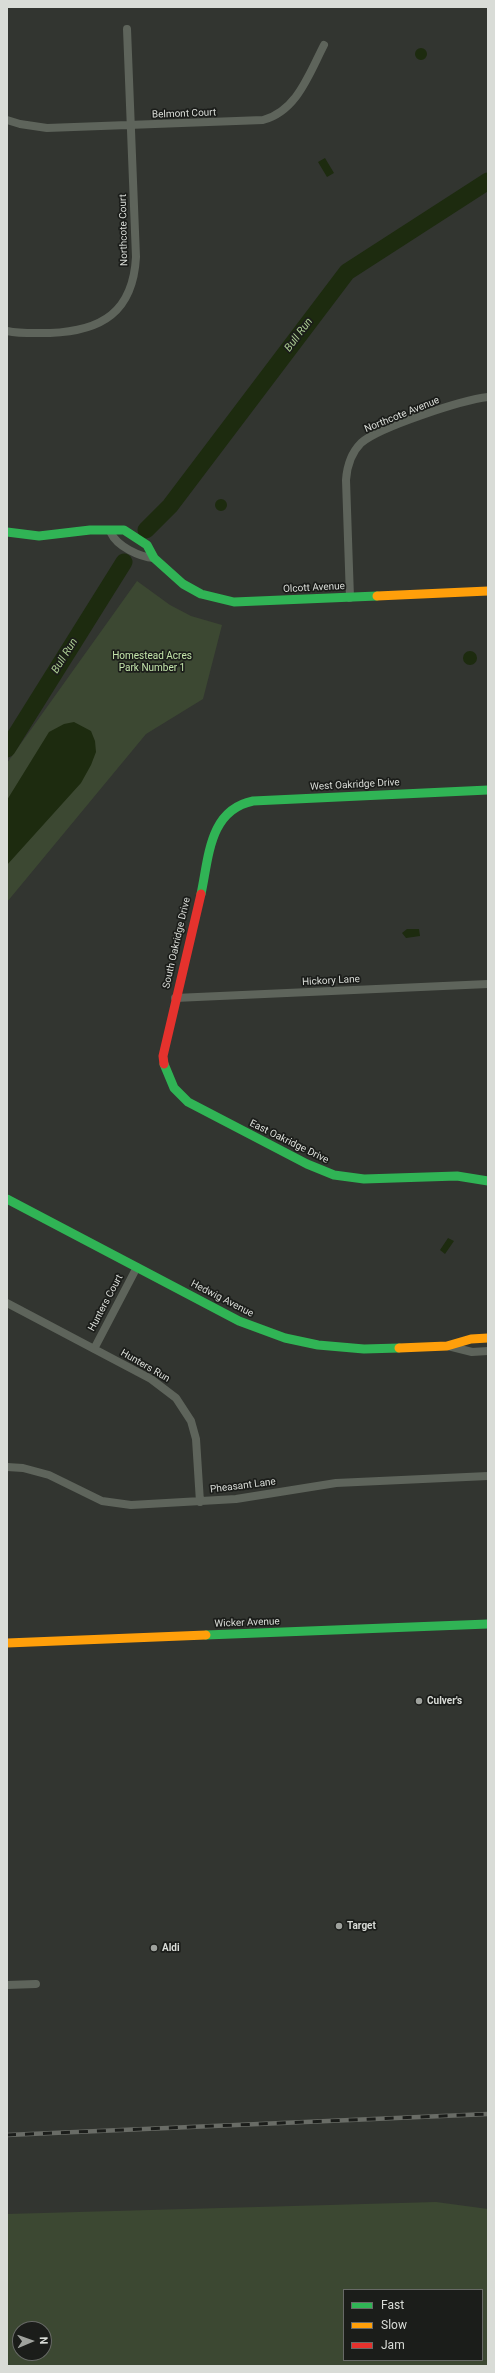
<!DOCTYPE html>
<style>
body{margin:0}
#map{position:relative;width:495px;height:2373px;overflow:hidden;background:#323530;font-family:Roboto,sans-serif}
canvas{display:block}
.frame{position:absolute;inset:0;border:8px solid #d9dcd7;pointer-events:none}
.legend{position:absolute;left:343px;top:2289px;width:140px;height:72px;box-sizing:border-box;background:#1b1d1a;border:1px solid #676966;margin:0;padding:5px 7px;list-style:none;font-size:12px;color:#d9dcd7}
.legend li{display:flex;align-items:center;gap:8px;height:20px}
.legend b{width:20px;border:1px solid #676966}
.north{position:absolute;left:12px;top:2321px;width:40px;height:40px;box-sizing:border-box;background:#1b1d1a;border:1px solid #676966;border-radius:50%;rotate:88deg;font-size:11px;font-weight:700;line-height:16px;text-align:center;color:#d9dcd7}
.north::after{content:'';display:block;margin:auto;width:14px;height:18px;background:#9fa29d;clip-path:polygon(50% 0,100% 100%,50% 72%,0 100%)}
</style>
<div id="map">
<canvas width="495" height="2373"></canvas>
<div class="frame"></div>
<ul class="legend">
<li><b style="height:5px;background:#30b455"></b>Fast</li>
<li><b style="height:5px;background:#ff9f0a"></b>Slow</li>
<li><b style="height:5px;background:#e5322d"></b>Jam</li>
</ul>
<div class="north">N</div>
</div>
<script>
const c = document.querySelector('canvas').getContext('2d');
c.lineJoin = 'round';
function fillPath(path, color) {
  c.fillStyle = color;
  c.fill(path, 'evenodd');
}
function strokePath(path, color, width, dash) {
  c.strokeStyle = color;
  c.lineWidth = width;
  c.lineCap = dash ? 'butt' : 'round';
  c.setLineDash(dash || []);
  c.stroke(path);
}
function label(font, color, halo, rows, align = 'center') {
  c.font = font + ' Roboto,sans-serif';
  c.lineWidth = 3.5;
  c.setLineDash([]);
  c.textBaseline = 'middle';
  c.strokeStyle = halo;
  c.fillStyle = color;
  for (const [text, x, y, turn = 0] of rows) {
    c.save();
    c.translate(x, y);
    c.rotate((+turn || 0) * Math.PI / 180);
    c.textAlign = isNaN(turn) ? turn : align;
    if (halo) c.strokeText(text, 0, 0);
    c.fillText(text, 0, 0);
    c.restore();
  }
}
fillPath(new Path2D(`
 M137,581l33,24 21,11 31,9 -19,74 -57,35 -139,168v-139z
 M436,2202l52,7v157h-481v-152zM344,2290h138v70h-138zM20,2329h24v24h-24z`), '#3c4832');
fillPath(new Path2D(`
 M415 54a6 6 0 1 1 12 0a6 6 0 1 1-12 0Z
 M325,158l9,15 -7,4 -9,-15z
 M215 505a6 6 0 1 1 12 0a6 6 0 1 1-12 0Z
 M463 658a7 7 0 1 1 14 0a7 7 0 1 1-14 0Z
 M74,722l17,9 4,10 1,11 -5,13 -10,18 -74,82v-65l42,-68 15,-8z
 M407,929h12l1,7 -14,2 -4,-5z
 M448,1238l6,3 -9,13 -5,-4z`), '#1d2b0f');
strokePath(new Path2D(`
 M146,530l24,-24 177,-234 141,-91
 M7,749l117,-187`), '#1d2b0f', 17);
strokePath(new Path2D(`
 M7,120l13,4 27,4 216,-8c34,-9 46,-46 61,-75
 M7,331c14,3 29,2 43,2 52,-2 83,-21 86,-76l-9,-228
 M111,533c6,13 28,24 43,25
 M350,598l-4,-118c1,-14 5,-27 15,-37 18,-16 101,-43 127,-46
 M175,998l313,-14
 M7,1303l144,76 25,19 15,23 5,18 4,63
 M448,1346l24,6 16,-1
 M94,1349l43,-82
 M7,1467l16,1 26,7 53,26 29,4 105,-6 100,-16 152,-7
 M7,1985l29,-1`), '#5e645b', 8);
strokePath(new Path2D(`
 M7,532l32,4 51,-6h34l23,15 7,13 29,26 18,10 33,8 143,-6
 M201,894c8,-37 8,-84 52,-93l235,-11
 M164,1064l10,24 14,14 119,62 27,11 30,4 93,-3 31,5
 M7,1199l232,122 46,17 33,7 46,4 35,-1
 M206,1635l282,-11`), '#30b455', 9);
strokePath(new Path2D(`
 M377,596l111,-5
 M399,1348l48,-2 24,-7 17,-1
 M7,1643l199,-8`), '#ff9f0a', 9);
strokePath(new Path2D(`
 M164,1064l-1,-8 38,-162`), '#e5322d', 9);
const rail = new Path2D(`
 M7,2135l481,-21`);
strokePath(rail, '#696c66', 4.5);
strokePath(rail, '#1b1d1a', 3, [9]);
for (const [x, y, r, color] of [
 [419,1701,4,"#9fa29d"],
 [339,1926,4,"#9fa29d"],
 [154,1948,4,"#9fa29d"]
]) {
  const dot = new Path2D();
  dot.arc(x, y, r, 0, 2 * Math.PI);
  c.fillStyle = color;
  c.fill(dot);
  strokePath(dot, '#1b1d1a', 1.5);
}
label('10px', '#d9dcd7', '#1b1d1a', [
 ["Belmont Court",184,114,-2],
 ["Northcote Court",124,230,-91],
 ["Northcote Avenue",402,415,-22],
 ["Olcott Avenue",314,588,-3],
 ["West Oakridge Drive",355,785,-3],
 ["South Oakridge Drive",177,943,-77],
 ["Hickory Lane",331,981,-3],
 ["East Oakridge Drive",289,1142,26],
 ["Hedwig Avenue",222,1299,27],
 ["Hunters Court",106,1303,-62],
 ["Hunters Run",145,1366,30],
 ["Pheasant Lane",243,1486,-7],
 ["Wicker Avenue",247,1623,-2]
]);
label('10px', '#c4e5ab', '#1b1d1a', [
 ["Homestead Acres",152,656],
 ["Park Number 1",152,668]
]);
label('bold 10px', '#d9dcd7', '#1b1d1a', [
 ["Culver's",427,1701],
 ["Target",347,1926],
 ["Aldi",162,1948]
], 'left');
label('italic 11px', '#aaca91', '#1b1d1a', [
 ["Bull Run",299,335,-53],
 ["Bull Run",65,656,-58]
]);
</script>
